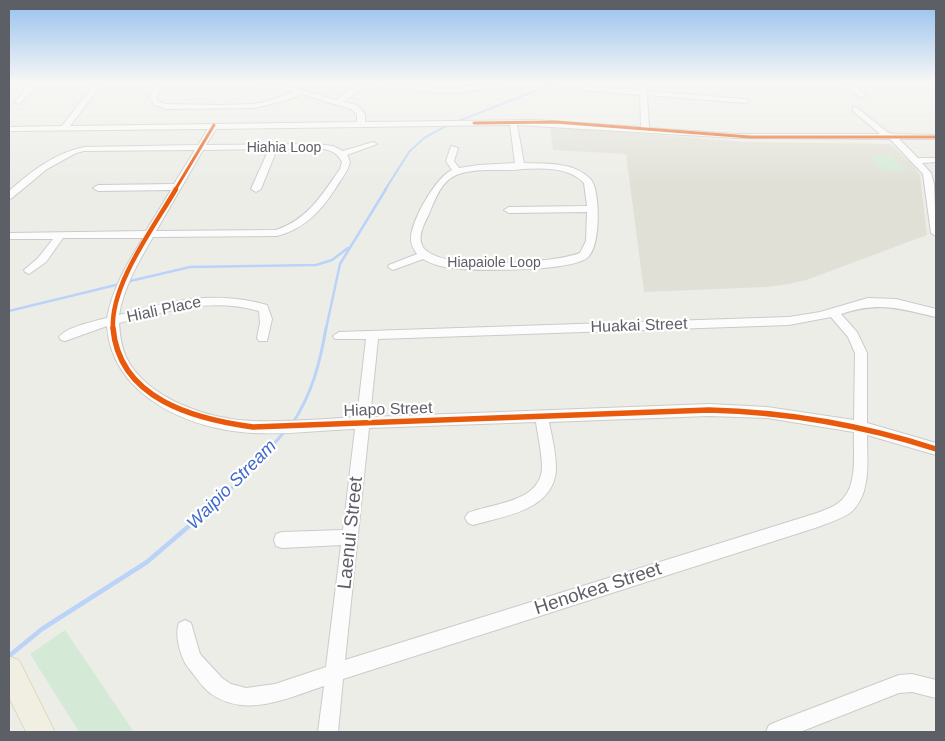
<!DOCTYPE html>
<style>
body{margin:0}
#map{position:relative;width:945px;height:741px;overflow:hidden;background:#edede8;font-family:Helvetica,sans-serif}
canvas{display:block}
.frame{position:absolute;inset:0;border:10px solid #5d5f66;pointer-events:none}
</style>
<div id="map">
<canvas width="945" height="741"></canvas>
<div class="frame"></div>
</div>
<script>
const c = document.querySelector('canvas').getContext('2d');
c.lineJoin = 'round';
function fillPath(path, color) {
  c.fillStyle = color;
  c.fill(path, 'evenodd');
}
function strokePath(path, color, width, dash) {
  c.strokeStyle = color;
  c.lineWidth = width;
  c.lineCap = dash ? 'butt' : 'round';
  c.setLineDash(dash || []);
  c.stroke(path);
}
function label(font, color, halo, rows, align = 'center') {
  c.font = font + ' Helvetica,sans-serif';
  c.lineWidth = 4.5;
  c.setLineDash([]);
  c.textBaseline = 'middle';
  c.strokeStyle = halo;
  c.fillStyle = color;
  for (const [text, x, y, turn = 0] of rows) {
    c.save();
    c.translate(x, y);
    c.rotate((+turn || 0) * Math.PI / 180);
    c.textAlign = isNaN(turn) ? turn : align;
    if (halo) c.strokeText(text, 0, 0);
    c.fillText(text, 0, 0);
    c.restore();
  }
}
fillPath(new Path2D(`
 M550,126l195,16 145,2 21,19 9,12 7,60 -121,45 -17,4 -22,3 -123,5 -18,-138 -73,-4z`), '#e1e0d7');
fillPath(new Path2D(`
 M870,156h21l14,15h-21z
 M65,630l69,102h-55l-49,-78z`), '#d4ead6');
strokePath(new Path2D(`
 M456,122l102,-40
 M385,190l24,-38 15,-14 24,-13`), '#bbd3f8', 2);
strokePath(new Path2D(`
 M126,282l64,-15 126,-2 16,-5 16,-12
 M9,311l111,-27
 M326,329l14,-65 46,-75`), '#bbd3f8', 2.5);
strokePath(new Path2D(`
 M292,424c20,-30 28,-61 34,-96
 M209,509l41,-38 36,-41`), '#bbd3f8', 3);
strokePath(new Path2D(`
 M9,656l33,-27 105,-67 63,-54`), '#bbd3f8', 4.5);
const minor = new Path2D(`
 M16,82l14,3 3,5 -14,14 -4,-2 10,-12v-3z
 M96,82h7l-33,44 287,-4v-8l-6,-5 -50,-15 -13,6 -34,8 -87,1 -12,-4 -6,-8 6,-11h3l4,2 -5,9 1,4 6,3 58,1 32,-1 15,-3 24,-9 -32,-10h12l63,18 27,-18h8l-28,20 14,3 8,9v8l171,-2 105,7 -1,-32 -58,-5 -4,-2 4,-2 58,4v-8h7v9l99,8 4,2 -4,2 -99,-8 2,33 87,6h144l-27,-23v-4h3l31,25 5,2 44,1v4h-37l19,19h18v4l-14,1 9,10 3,11 2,52 -5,-3 -8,-59 -33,-35 -154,-1 -219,-13 7,38c19,1 42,-1 59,10 3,2 7,5 9,8 8,13 9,66 -5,77 -19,14 -110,13 -135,10 -10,-1 -21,-4 -29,-9l-30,11 -5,-3 1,-2 28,-11c-3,-5 -6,-9 -6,-14 -1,-18 25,-63 41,-70l-6,-9 5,-15 7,2 -4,13 5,7 20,-3 36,-2 -5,-38 -294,4 -10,16 110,-1 17,2 10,5 30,-9 4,2 -30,11 3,7c-2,9 -8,16 -13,24 -15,24 -32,43 -60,50l-124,1c-15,26 -29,49 -34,78 51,-14 95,-25 148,-10l5,14 -5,22h-8l-2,-3 3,-15 -1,-12c-48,-14 -94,0 -140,12 1,12 2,23 7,34 20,42 84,63 128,64 34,1 69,-2 103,-4l9,-78h-31l-2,-3 6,-4 450,-15 31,-5 48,-14 28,1 40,10v8c-37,-8 -56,-16 -95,-3l16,18 10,21v70l69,20v12l-69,-20c0,25 5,60 -17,78 -9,6 -22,10 -32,14l-475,152 -5,53h-20l6,-46c-36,12 -79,33 -114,7 -8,-6 -14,-16 -20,-23 -9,-10 -16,-35 -11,-47l6,-3 6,3 9,31 22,24 9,6 15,4 29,-4 51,-17 15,-122 -59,3 -6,-2 -2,-6 2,-6 6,-2 61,-2 12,-101c-33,1 -68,6 -102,4 -62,-3 -141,-36 -146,-107l-42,15 -4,-1 -2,-3c7,-10 36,-16 48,-19 6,-31 20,-54 36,-80h-80l-17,24 -17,12 -4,-2 -1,-2 14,-12 15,-19h-44v-6l137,-2 25,-41 -73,1 -5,-3 5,-3 76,-1 21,-34 -111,1 -8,2 -29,16 -35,29 -3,1v-8c23,-20 44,-37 75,-44l114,-2 10,-16 -199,2v-4l53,-1zM316,148c11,1 21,3 26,14l-2,7c-18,26 -33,51 -64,61l-120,1 47,-81 66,-1 -18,40 5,3 5,-3 16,-40zM523,169c20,-1 46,-2 61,14l3,23 -78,1 -5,3 5,3 78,-1 -1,29 -6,12c-24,10 -147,20 -158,-8 -5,-12 5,-25 9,-36 6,-14 12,-30 28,-35 21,-7 43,-2 64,-5zM831,317l17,20 7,16 -1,67 -87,-13 -58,-3 -339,13 8,-78 411,-14zM709,416l58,2 87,14c-1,21 5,57 -16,71 -6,5 -14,7 -21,10l-472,147 24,-232 167,-6c2,15 6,31 6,46 -2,35 -50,35 -74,45l-3,5 3,5 5,2c32,-9 82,-15 83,-57 0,-15 -4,-31 -7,-46z
 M391,82h12l42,7 55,-7c-23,15 -86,14 -109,0z
 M844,82h7l15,13 -7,2z
 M912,674l24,6v18l-24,-6 -13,1 -99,39h-34l3,-7 7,-3 123,-47z`);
const highway = new Path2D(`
 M9,656l10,4 36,72h-29l-17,-34z`);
strokePath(minor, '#cacbca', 2);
strokePath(highway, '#c5c094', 1);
fillPath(minor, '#fcfcfc');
fillPath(highway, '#f0efe1');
strokePath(new Path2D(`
 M474,123l81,-1 195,15h186
 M175,190l39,-65`), '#e8590c', 3);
strokePath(new Path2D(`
 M113,329c-3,-44 41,-102 63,-140`), '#e8590c', 4.5);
strokePath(new Path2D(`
 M113,328c6,71 81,91 140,99l456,-17c78,2 153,15 227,39`), '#e8590c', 5.5);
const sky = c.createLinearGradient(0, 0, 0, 186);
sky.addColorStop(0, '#96c0ee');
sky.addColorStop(0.44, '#f7f7f5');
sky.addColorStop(1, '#f7f7f500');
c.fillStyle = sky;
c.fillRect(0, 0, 945, 186);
label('14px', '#5d5f66', '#fff', [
 ["Hiahia Loop",284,148],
 ["Hiapaiole Loop",494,263]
]);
label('16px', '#5d5f66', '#fff', [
 ["Hiali Place",164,310,-12],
 ["Huakai Street",639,326,-2],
 ["Hiapo Street",388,410,-2]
]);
label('italic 18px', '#416aca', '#fff', [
 ["Waipio Stream",232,485,-45]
]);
label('19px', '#5d5f66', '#fff', [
 ["Laenui Street",351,533,-84],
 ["Henokea Street",598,589,-18]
]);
</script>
